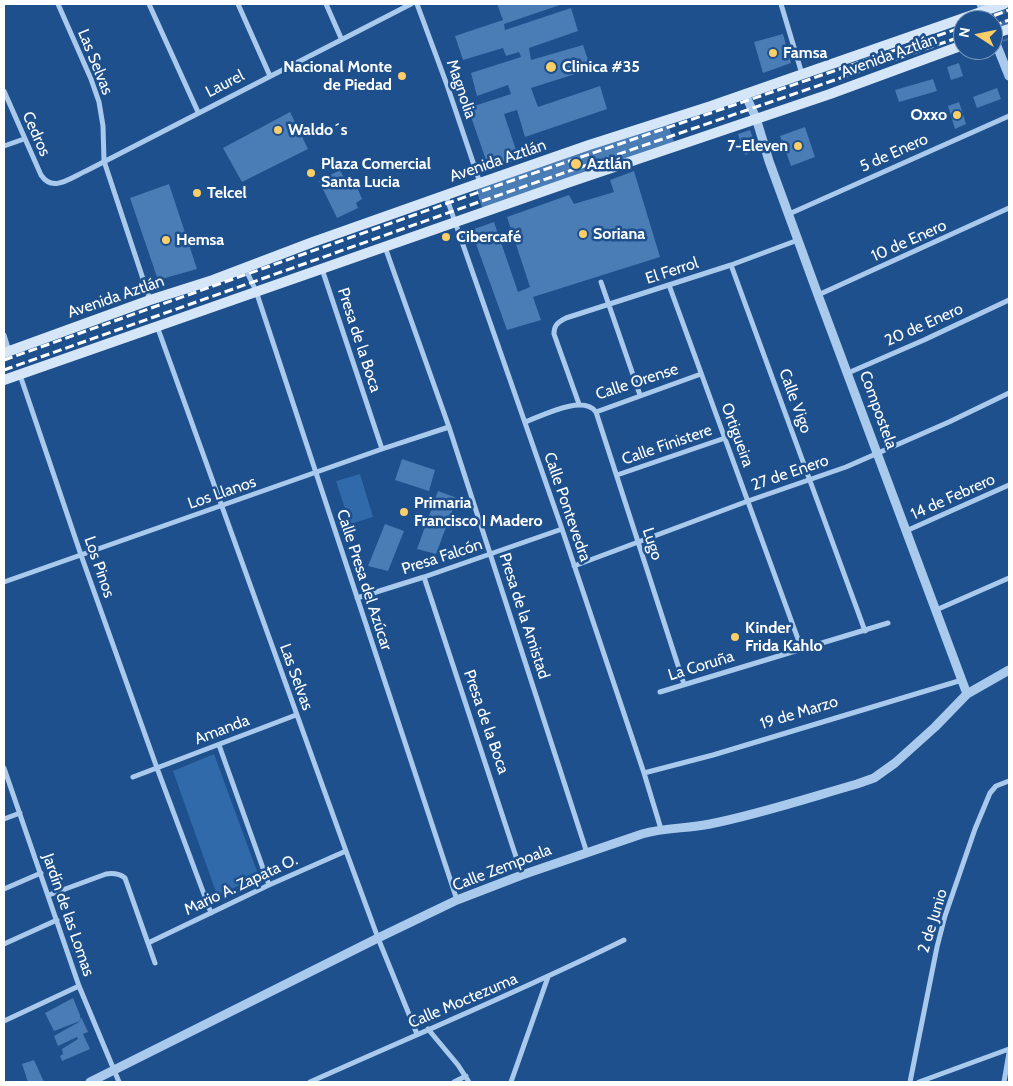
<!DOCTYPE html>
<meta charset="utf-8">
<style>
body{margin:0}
#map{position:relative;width:1013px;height:1086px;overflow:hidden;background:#1d508c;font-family:Cabin,sans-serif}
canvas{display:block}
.frame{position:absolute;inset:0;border:5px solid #fff;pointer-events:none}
.north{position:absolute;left:953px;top:10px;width:50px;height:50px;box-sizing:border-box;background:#1d508c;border:1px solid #7796ba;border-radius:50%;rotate:281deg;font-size:14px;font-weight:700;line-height:20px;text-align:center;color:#fff}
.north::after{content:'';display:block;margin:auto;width:18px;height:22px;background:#fcce67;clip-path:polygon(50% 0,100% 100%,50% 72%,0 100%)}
</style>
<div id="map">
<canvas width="1013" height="1086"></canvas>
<div class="frame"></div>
<div class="north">N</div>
</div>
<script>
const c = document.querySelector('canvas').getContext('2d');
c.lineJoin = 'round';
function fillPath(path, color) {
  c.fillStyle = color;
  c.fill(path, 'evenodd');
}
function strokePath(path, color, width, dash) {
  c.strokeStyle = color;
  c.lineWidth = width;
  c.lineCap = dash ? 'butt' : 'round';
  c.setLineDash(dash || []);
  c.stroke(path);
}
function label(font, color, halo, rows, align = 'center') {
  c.font = font + ' Cabin,sans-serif';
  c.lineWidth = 5;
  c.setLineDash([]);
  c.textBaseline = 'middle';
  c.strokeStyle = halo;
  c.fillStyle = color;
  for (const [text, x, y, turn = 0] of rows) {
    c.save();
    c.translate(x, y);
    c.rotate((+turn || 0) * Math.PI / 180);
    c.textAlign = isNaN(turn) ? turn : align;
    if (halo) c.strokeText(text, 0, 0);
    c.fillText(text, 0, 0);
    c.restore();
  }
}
fillPath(new Path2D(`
 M360,474l13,43 -23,7 -14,-43z
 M214,754l45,123 -42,18 -44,-124z`), '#306aaa');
fillPath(new Path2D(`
 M497,4h66l-59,20 1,6 66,-22 7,23 -49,17 2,12 52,-15 8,24 -60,19 7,19 62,-21 7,23 -82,28 -8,-27 -13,4 15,45 -30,10 -21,-61 43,-14 -3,-9 -31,11 -6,-23 50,-16 -2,-5 -13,4 -3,-8 -40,12 -8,-24 48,-16z
 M783,34l8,29 -28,10 -9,-31z
 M959,63l4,13 -12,4 -4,-13z
 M933,79l4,12 -38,11 -4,-12z
 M997,88l4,11 -24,9 -4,-11z
 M959,102l7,22 -11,5 -7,-23z
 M290,112l18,37 -66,33 -19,-34z
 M666,118l9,27 -192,65 -9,-27z
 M805,127l10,30 -24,9 -11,-30z
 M750,130l7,20 -12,5 -7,-21z
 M340,170l10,20 7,-3 5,12 -6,4 2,5 -21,10 -18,-37z
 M634,171l26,86 -127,40 8,23 -34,10 -36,-100 23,-8 24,70 12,-5 -23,-70 62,-22 5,9 40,-12 -4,-12z
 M169,184l28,85 -39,11 -28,-82z
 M402,459l33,11 -6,21 -34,-11z
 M438,491l19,7 -21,56 -19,-5z
 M385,524l19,7 -16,40 -20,-5z
 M73,998l7,17v6l-26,10 -9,-18z
 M81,1017l7,15 -5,2 7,15 -28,12 -2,-5 3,-2 -1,-5 16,-10 -1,-2 -19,9 -4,-10 25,-14z
 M34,1060l10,22h-16l-6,-18z`), '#4a7cb6');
strokePath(new Path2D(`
 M996,4l13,36`), '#3f6a9d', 12, [12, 6]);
strokePath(new Path2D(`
 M58,4l33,75 8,23 4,24 1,35 46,139
 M149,4l49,108
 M238,4l32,72
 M326,4l15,34
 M417,4l30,81 33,98
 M781,4l21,70
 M4,91l37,84c12,18 29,3 45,-4l325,-167
 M4,146l20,-7
 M446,196l116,333 82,244 17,56
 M789,214l220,-98
 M385,247l64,180 138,426
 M731,265l134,366
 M245,268l11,23 201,609
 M322,269l60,180
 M601,282l39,113
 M669,285l133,365
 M818,295l191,-87
 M157,326l189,525 32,87 39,96
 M4,335l5,16
 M848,373l76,-33 85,-40
 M20,375l61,180 76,213 54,145
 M579,404l-25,-70c0,-9 4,-12 12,-16l165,-53 67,-25
 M596,412l105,-38
 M525,422c17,-6 58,-28 71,-10l88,272
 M617,475l108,-37
 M906,531l103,-46
 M574,566l174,-65 98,-34 103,-45 60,-29
 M424,577l98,298
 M4,582l378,-133 67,-22
 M357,598l67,-21 138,-48
 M936,610l73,-32
 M660,692l228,-69
 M219,745l50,140
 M4,768l75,218 40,96
 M644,773l69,-18 249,-75
 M133,777l163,-62
 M4,819l16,-6
 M4,889l37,-16
 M49,895l57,-21c7,-1 13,-1 19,4l30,85
 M148,943l121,-58 77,-34
 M4,944l53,-24
 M4,1021l75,-35
 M428,1029l30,36 11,17
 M310,1082c105,-47 211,-91 314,-142
 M454,1082l12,-6
 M511,1082l37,-105
 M910,1082l27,-135 8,-31 30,-87 15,-36 6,-7 13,-5
 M919,1082l90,-33
 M1004,1082l5,-29`), '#a9c9ed', 5);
strokePath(new Path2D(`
 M981,4l6,16
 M993,36l16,40
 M745,94l11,24 13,43 49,134 149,399
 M90,1082l288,-144 79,-38 65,-25 120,-41c24,-7 44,-5 68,-10 50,-10 98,-26 147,-40l17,-6 21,-15 40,-36 32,-33 42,-24`), '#a9c9ed', 9);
strokePath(new Path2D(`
 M993,34l16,-5
 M4,353l146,-53 63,-20 100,-38 167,-59 109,-38 122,-39 293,-102
 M4,380l563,-197 263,-89 133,-49`), '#d5e6f9', 10);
strokePath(new Path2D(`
 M982,20l27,-10
 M993,26l16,-6
 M4,360l495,-175 464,-158
 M4,370l475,-168 484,-166`), '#fff', 3, [9, 4]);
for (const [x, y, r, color] of [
 [773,53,5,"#fcce67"],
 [551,67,6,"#fcce67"],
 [402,76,5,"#fcce67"],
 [957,115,5,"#fcce67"],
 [278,130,5,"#fcce67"],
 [798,146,5,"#fcce67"],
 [576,164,6,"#fcce67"],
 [311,173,5,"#fcce67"],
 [197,193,5,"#fcce67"],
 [583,234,5,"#fcce67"],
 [446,237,5,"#fcce67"],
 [166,240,5,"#fcce67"],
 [404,512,5,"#fcce67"],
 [735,637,5,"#fcce67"]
]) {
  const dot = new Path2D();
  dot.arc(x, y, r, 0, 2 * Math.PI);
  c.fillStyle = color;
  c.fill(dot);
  strokePath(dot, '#1d508c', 2);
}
label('bold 16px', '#fff', '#1d508c', [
 ["Famsa",783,53],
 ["Nacional Monte",392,67,"right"],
 ["de Piedad",392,85,"right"],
 ["Clinica #35",562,67],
 ["Oxxo",947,115,"right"],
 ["Waldo´s",288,130],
 ["7-Eleven",788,146,"right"],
 ["Plaza Comercial",321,164],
 ["Santa Lucia",321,182],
 ["Aztlán",587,164],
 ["Telcel",207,193],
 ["Soriana",593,234],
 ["Cibercafé",456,237],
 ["Hemsa",176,240],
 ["Primaria",414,503],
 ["Francisco I Madero",414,521],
 ["Kinder",745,628],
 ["Frida Kahlo",745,646]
], 'left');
label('16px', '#fff', '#1d508c', [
 ["Avenida Aztlán",889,56,-20],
 ["Las Selvas",95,62,68],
 ["Laurel",225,84,-27],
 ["Magnolia",461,89,71],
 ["Cedros",36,134,66],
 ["5 de Enero",894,153,-24],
 ["Avenida Aztlán",498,161,-19],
 ["10 de Enero",909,241,-24],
 ["El Ferrol",672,271,-18],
 ["Avenida Aztlán",116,297,-19],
 ["20 de Enero",924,325,-24],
 ["Presa de la Boca",359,340,72],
 ["Calle Orense",637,382,-18],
 ["Calle Vigo",795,401,70],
 ["Compostela",878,410,70],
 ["Ortigueira",737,435,70],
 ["Calle Finistere",667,445,-19],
 ["27 de Enero",790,473,-19],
 ["Los Llanos",222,493,-19],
 ["14 de Febrero",953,497,-24],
 ["Calle Pontevedra",567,507,71],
 ["Lugo",652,544,72],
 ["Presa Falcón",442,557,-18],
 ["Los Pinos",99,567,71],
 ["Calle Presa del Azúcar",364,580,72],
 ["Presa de la Amistad",524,616,72],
 ["La Coruña",701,666,-17],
 ["Las Selvas",296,677,70],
 ["19 de Marzo",799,713,-17],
 ["Presa de la Boca",486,722,71],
 ["Amanda",222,730,-21],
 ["Calle Zempoala",502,868,-21],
 ["Mario A. Zapata O.",241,885,-25],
 ["Jardín de las Lomas",68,915,71],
 ["2 de Junio",933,921,-73],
 ["Calle Moctezuma",463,1001,-23]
]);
</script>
